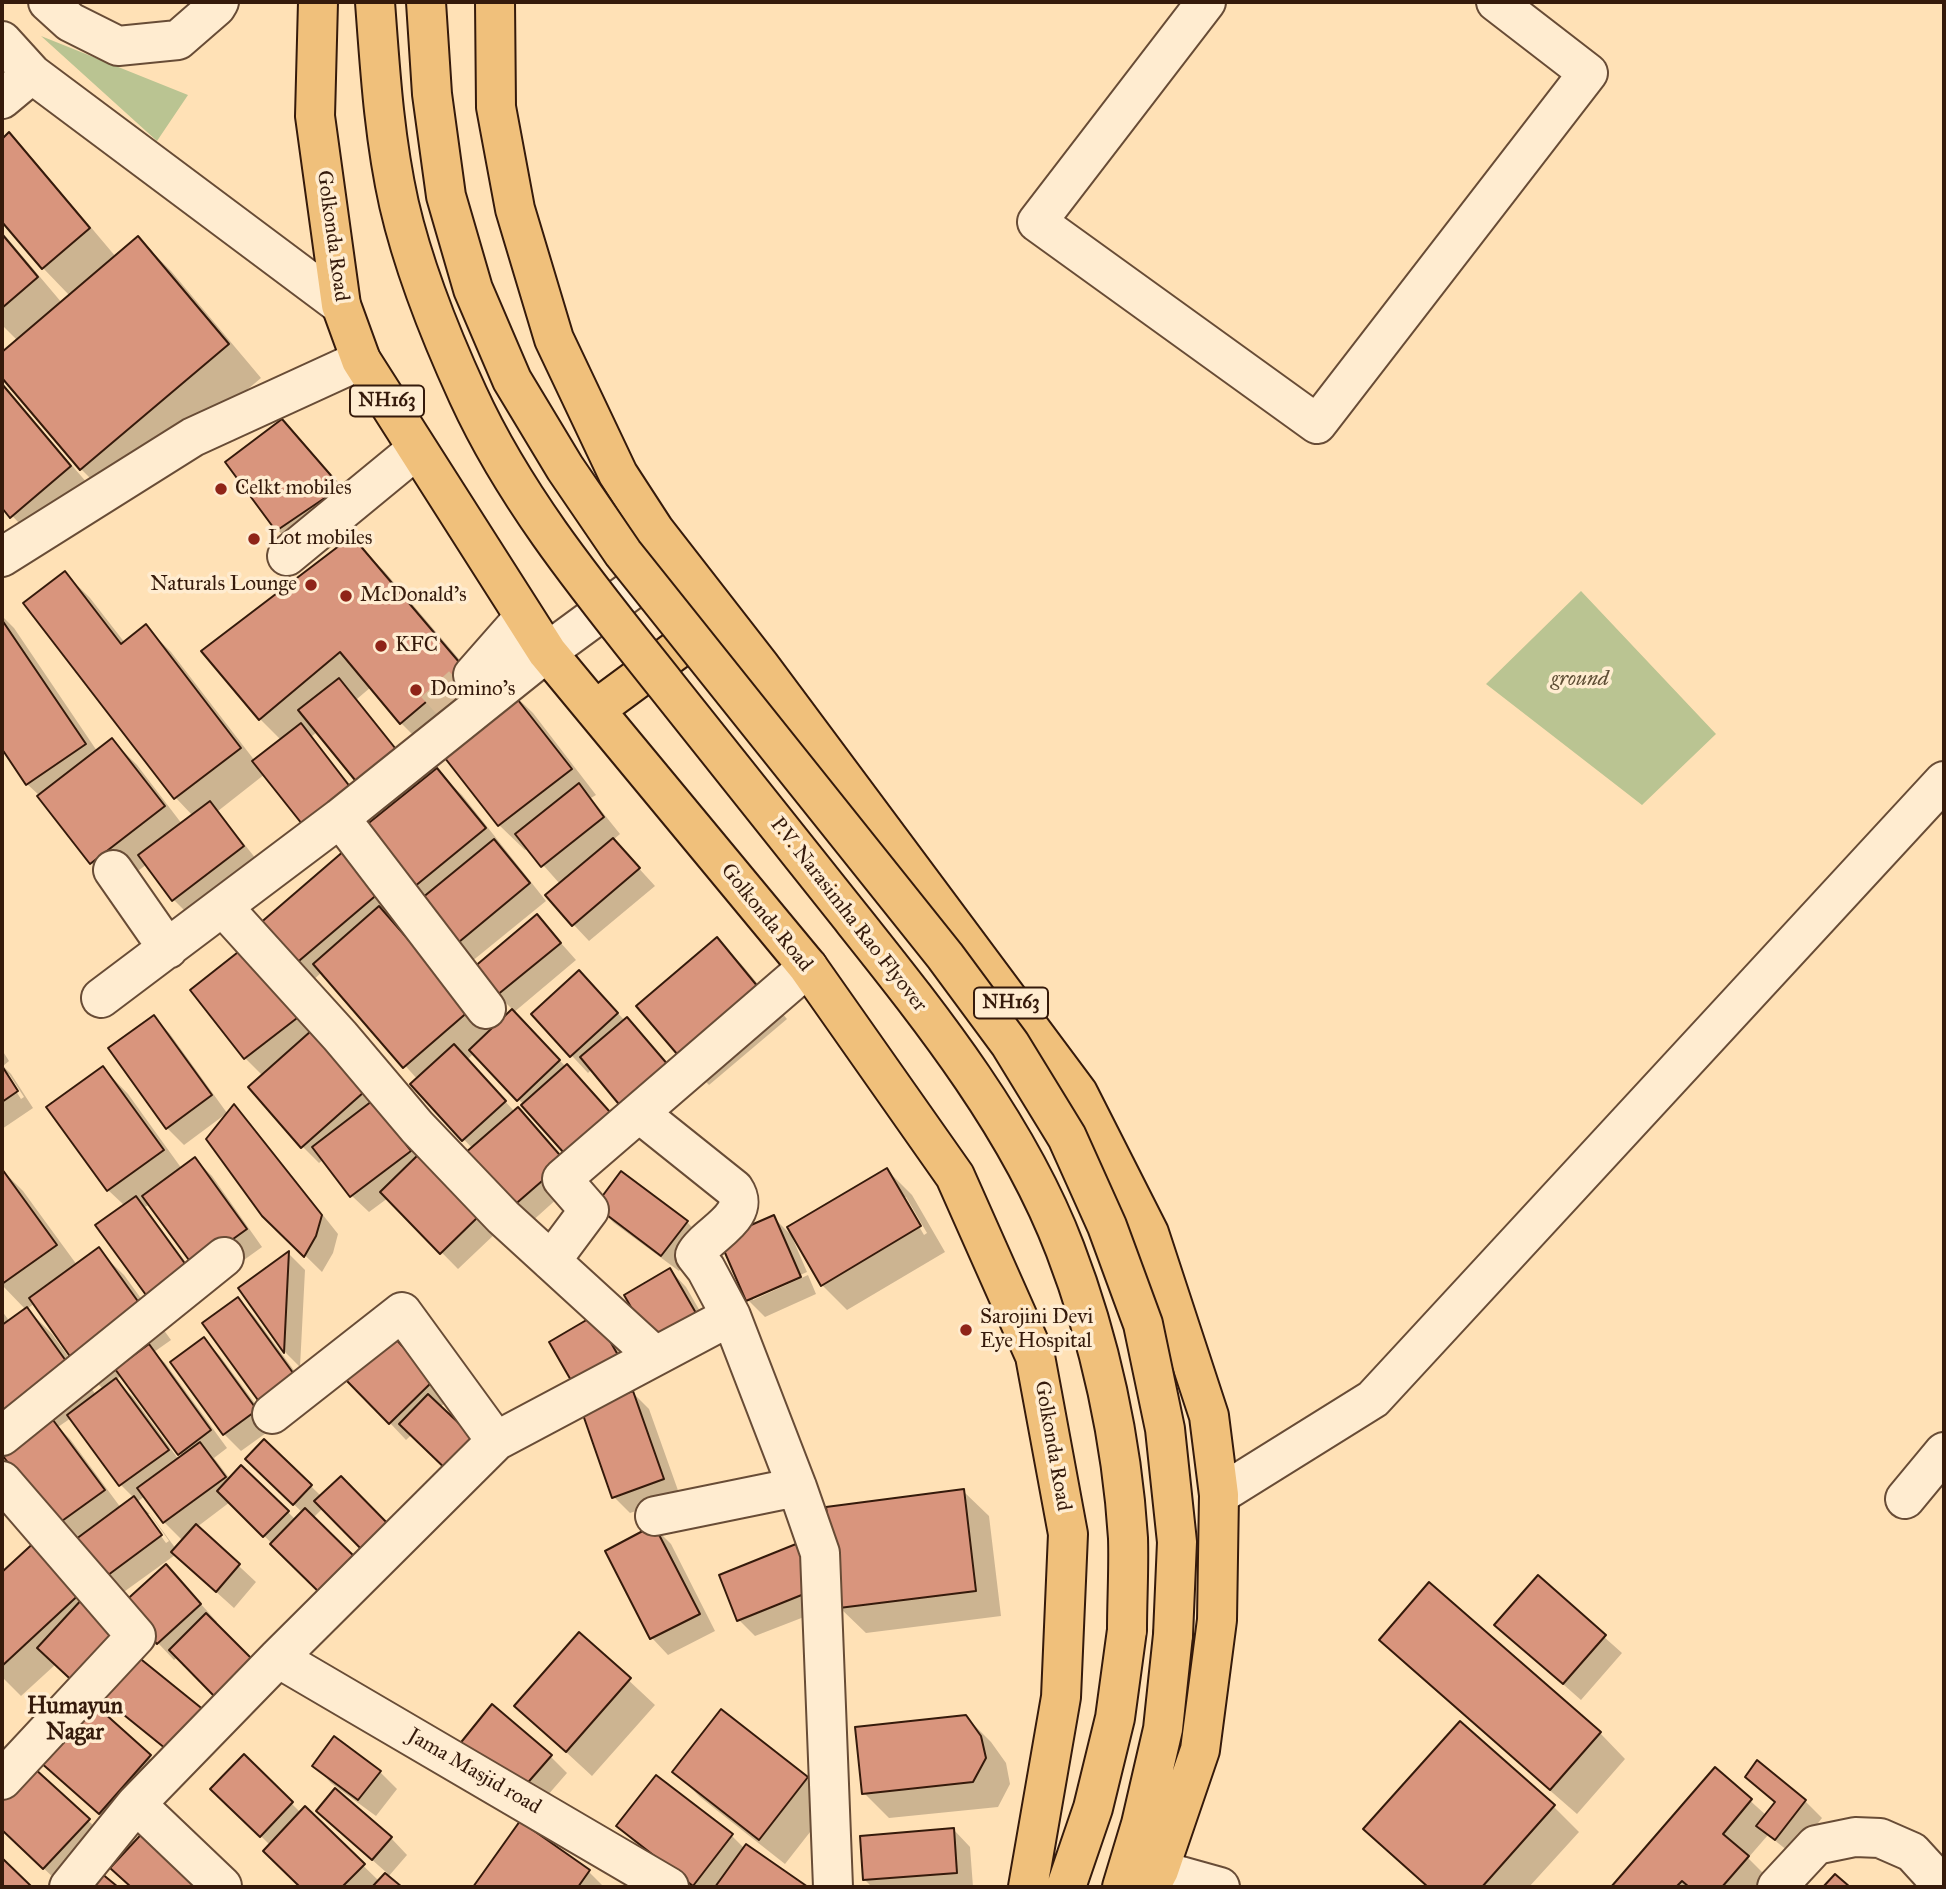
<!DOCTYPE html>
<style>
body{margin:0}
#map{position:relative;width:1946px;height:1889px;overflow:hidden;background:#ffe1b6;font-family:"IM FELL Great Primer",serif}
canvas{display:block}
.frame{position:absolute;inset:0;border:4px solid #351a0b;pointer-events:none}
</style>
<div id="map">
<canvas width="1946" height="1889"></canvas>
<div class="frame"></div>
</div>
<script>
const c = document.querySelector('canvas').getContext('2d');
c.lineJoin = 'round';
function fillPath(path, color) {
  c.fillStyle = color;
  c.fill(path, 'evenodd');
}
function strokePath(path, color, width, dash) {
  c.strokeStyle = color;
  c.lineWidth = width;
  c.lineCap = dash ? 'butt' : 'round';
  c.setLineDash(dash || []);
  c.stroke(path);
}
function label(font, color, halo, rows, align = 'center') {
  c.font = font + ' "IM FELL Great Primer",serif';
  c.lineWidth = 7;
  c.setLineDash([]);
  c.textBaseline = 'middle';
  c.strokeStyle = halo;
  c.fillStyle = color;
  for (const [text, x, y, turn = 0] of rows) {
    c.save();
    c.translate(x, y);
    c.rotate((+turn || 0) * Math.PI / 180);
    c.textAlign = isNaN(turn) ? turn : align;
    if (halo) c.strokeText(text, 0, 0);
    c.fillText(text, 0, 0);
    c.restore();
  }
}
fillPath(new Path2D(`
 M41,36l147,59 -31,46z
 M1581,591l135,143 -74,71 -156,-121z`), '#bac492');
fillPath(new Path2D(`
 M9,135l25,25 82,97 22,-19 33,33 90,107 -147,124 -33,-33 -79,-94v-21l16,-13 -16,-16v-93l60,71 8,-7 -27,-28 -41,-49v-78z
 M2,385l93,107 -58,50 -35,-37z
 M282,421l74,83 -62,43 -16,-17 -50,-68z
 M352,539l33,33 108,127 14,-11 26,25 63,82 -5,3 29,36 -7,6 42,46 -66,55 -16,-17 -13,-40 -32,-36 -3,2 -26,-25 -58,-75 -7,6 -33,-33 -30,-36 -14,12 57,71 -96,-39 -7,6 59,72 -105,-35 -47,37 42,53 -70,52 -17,-17 -26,-35 -31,24 -25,-25 -51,-67 -13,-12 -25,-38v-130l12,12 83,123 15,-11 25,25 45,59 11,-8 -17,-18 -150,-195 39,-30 25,25 35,45 21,-16 25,25 84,109 27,-20 -22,-22z
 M436,770l26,25 84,106 -75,61 -44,-65 -11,-12z
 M345,853l50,56 -8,7 103,116 23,-22 -15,-15 39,-79 39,44 -63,53 53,54 -41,39 -51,-53 -7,7 48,52 20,14 45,52 -51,46 -56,-75 -61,-65 6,-4 -96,-108 -11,10 -17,-17z
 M717,940l25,25 45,54 -78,66 -25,-25z
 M246,948l172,210 79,74 -39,37 -70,-71 -19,14 -17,-16 -28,-37 -5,4 -17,-17 -39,-70 -18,-18 -53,-67z
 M596,989l29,32 2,-2 17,17 46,55 -98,-22 -4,4 -55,-59z
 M154,1017l16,17 57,79 -43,32 -17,-17z
 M2,1050l7,11 -6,5 8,8 22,34 -31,21zM5,1074h4l15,23 -3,2z
 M103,1068l25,26 54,75 13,-10 17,17 50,71 -50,36 -62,-79 -5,3 56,76 -37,27 -17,-16 -22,-88 -17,-16 -60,-83z
 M234,1107l16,16 88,111 -5,19 -11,19 -58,-57z
 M2,1170l21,21 54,74 21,-15 26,25 47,65 -17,12 11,11 62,85 -13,10 16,21 11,-12 55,53 7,-7 -39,-37 1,-35 57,56 1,11 -10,10 31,97 -114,-113 -33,25 59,55 -22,26 -59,-53 -61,44 -112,-168v-120l8,11 16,-12 -24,-25zM35,1303l38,54 -3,2 -18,-25 -25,-25zM72,1358l32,32 -8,5 -25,-35zM122,1375l61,82 -4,3 -46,-63 -17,-17zM71,1418l50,67 13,13 -13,10 -51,-69 -12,-12zM145,1496l19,26 19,19 -7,8 -25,-34 -14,-13zM145,1514h5l19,27 -3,2z
 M887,1170l25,25 33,57 -98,58 -25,-25 -28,-49 -2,1 15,35 -54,24v4l55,-25 8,19 -51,23 -17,-17 25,-83 19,19zM902,1197h4l21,36 -3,2z
 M597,1206l90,16 16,17 -24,32 -65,-48z
 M289,1254l16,16 -5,97 -15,-15 -45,-64z
 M670,1270l16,17 29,50 -43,25z
 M238,1299l16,17 58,79 -34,24z
 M611,1334l27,45 -40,24 35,-10 16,16 31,87 -50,17 -16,-16 -19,-91 -44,-63z
 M392,1338l58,60 -44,42 -16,-17z
 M204,1339l16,17 53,72 -32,23 -17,-17 -52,-72z
 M963,1491l26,25 12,100 -135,17 -26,-25z
 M654,1527l17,17 44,87 -47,24 -16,-17z
 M39,1540l100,120 50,108 -84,-70 -6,6 -43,-40 -35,32 -19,-19v-102z
 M800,1544l35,61 -80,31 -16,-16z
 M1538,1578l84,75 -41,47 -67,-59z
 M182,1583l35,39 -43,38 -16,-17z
 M1429,1584l171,149 25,26 -48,55 -171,-149 -25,-25z
 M579,1634l76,71 -63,71 -76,-70z
 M84,1697l91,85 -50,56 -92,-84z
 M721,1711l86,68 25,25 -47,60 -85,-67 -25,-25z
 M966,1717l25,25 15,21 4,21 -12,23 -109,11 -25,-25z
 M244,1756l57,57 4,-4 75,73 7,-9 -52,-46 56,11 16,17 -19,22 11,10h-97l-37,-36 5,-6 -57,-56z
 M550,1756l17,17 -33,38 -57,-49z
 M23,1761l83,76 -45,48 -59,-57v-44z
 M1758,1763l47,38 17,17 -29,37 -25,-20 -20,23 25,25 -4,4h-155l101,-118 52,47 9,-12 -29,-27z
 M315,1766l65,6 17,17 -21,27 -45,-33z
 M1553,1806l26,26 -50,55h-101l-62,-58z
 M520,1823l68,48 16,16h-129z
 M618,1826l113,9 13,13 2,-2 59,41h-113l-57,-44z
 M954,1830l16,17 3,40h-101l-7,-7z`), '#0003');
const building = new Path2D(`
 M9,132l81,96 -48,41 -40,-47v-83z
 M2,234l36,43 -36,31z
 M138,236l91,108 -149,126 -78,-92v-26z
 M2,384l69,82 -61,52 -8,-10z
 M282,419l59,68 -65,44 -51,-69z
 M352,536l113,133 -65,55 -60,-72 -81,68 -58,-69z
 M65,571l56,73 25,-20 95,124 -67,51 -151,-196z
 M2,620l84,124 -60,41 -24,-36z
 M339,678l60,75 -40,32 -61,-75z
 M507,686l65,83 -74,57 -64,-82z
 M301,723l53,69 -48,37 -54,-68z
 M112,738l53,68 -75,58 -53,-68z
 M437,768l49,60 -72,59 -49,-61z
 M579,783l25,34 -63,50 -26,-33z
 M210,801l34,45 -72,55 -34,-46z
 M613,838l27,30 -68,58 -27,-31z
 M494,839l36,44 -77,64 -37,-44z
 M345,850l35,42 -87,74 -35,-41z
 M379,906l91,104 -67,58 -90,-104z
 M537,914l24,29 -65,53 -23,-28z
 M717,937l46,56 -80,68 -47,-55z
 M247,945l54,70 -57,44 -54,-69z
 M579,970l39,43 -48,44 -39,-43z
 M512,1009l48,51 -43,41 -48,-51z
 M154,1015l58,80 -46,34 -58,-81z
 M627,1017l48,56 -48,41 -47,-57z
 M311,1031l53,61 -63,56 -53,-61z
 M454,1044l52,57 -44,40 -52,-57z
 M567,1064l51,57 -46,41 -51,-57z
 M2,1066l16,25 -16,11z
 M103,1066l61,84 -57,41 -61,-84z
 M372,1101l39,50 -61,46 -38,-50z
 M234,1104l88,111 -6,21 -12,21 -42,-41 -56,-77z
 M518,1107l47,54 -54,47 -47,-54z
 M421,1152l60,62 -41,40 -60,-62z
 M195,1157l52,72 -53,38 -52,-71z
 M887,1168l34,58 -100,60 -34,-59z
 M2,1169l55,76 -55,39z
 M621,1171l67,50 -27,35 -66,-50z
 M136,1196l50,69 -40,30 -51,-70z
 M774,1215l27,62 -55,24 -27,-62z
 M99,1247l48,67 -71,51 -47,-67z
 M289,1251l-5,102 -46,-65z
 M670,1268l30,52 -46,27 -30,-52z
 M238,1297l58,80 -36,26 -58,-80z
 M27,1307l47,65 -72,53v-100z
 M595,1315l27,47 -46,27 -27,-47z
 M392,1335l42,45 -45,44 -44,-45z
 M204,1337l53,73 -34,25 -53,-73z
 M149,1344l62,86 -33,25 -63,-86z
 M116,1378l53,72 -50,36 -52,-71z
 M633,1391l31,88 -52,19 -31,-89z
 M428,1394l54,51 -29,31 -54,-52z
 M53,1420l52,70 -50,36 -52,-70z
 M264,1439l48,46 -19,20 -48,-46z
 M200,1442l26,35 -63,46 -26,-35z
 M241,1465l48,46 -26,26 -46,-46z
 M341,1476l53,54 -26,26 -54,-55z
 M964,1489l12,102 -137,17 -13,-101z
 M134,1496l28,39 -66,49 -28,-39z
 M305,1508l57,56 -35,36 -57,-56z
 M196,1524l44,40 -24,28 -45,-40z
 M654,1525l46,89 -50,25 -45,-88z
 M39,1538l46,51 -83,77v-94z
 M801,1542l18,46 -82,33 -18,-46z
 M166,1564l35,40 -44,40 -36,-39z
 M1538,1575l68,60 -43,49 -69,-59z
 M1429,1582l172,150 -51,58 -171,-150z
 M84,1597l44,40 -47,52 -44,-41z
 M206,1613l46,46 -37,38 -46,-47z
 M579,1632l52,46 -65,74 -52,-46z
 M132,1652l73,59 -34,42 -73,-59z
 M84,1695l67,60 -52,59 -68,-60z
 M492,1704l60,51 -35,40 -59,-49z
 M721,1709l87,68 -49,63 -87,-68z
 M966,1715l15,21 5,22 -13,24 -111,12 -7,-67z
 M1460,1721l95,84 -73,82h-54l-65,-58z
 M334,1736l47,35 -23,29 -46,-34z
 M244,1754l49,48 -33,35 -50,-48z
 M23,1758l67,61 -47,50 -41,-39v-48z
 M1757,1760l49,40 -31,40 -19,-14 19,-24 -30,-25z
 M1715,1767l37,32 -29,35 26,22 -27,31h-33l-7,-6 -6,6h-65z
 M656,1775l77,59 -40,52 -77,-60z
 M335,1788l57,49 -20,23 -56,-49z
 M305,1806l60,58 -23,23h-42l-37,-36z
 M520,1821l70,49 -12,17h-105z
 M148,1827l56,60h-73l-21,-19z
 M954,1828l3,45 -94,7 -3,-44z
 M746,1844l62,43h-93z
 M2,1858l30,29h-30z
 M101,1873l17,14h-29z
 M385,1873l17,14h-30z
 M1835,1874l15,13h-27z`);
fillPath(building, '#d9957d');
strokePath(building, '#351a0b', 2);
strokePath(new Path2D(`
 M434,711l39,-36`), '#d7b994', 38, [38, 19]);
const minor = new Path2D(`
 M48,2l22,20 48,24 60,-6 38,-33 3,-5
 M1206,2l-169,220 280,202 271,-351 -92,-71
 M2,41l30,33 309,231
 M2,99l30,-25
 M287,556l130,-107
 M2,557l191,-120 168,-77
 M473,675l51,-58
 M340,818l146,191
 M113,870l55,79
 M223,907l117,129 77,91 86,90 152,139
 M101,998l239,-180 207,-166 124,-91
 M639,1113l95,76c19,28 -28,45 -39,66l11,14 25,47 66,171 23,66 13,334
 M551,1261l38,-51 -27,-31 246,-212
 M272,1414l130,-102 94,129
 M2,1436l222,-179
 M2,1481l134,155 -134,144
 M1219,1495l154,-96 571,-618
 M1905,1499l39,-47
 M655,1516l142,-29
 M278,1658l391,229
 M136,1804l86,82
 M1159,1870l61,17
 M69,1887l67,-83 142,-146 218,-217 235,-125
 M1777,1887l39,-42 39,-8 25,1 32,14 32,35`);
const highway = new Path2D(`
 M318,2l-3,114 26,189 20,55 186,292 261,315 147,209 80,180 33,178 -7,163 -33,190
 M495,2l1,105 19,102 39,130 64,135 37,57 105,135 318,427 71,140 60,183 10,79 -2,125 -17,130 -41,120 -9,17
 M595,710l122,-90
 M1066,1887l27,-79 22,-90 12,-88
 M1122,1887l19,-63 22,-95 10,-94`);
strokePath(minor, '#684c36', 42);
strokePath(highway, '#351a0b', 42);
strokePath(minor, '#ffecd0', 38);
strokePath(highway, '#f0c07b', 38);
const highwayBridge = new Path2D(`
 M375,2c5,67 9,135 24,202 15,65 41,130 69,191 49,107 125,198 198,290 61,77 123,154 184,231 82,103 168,210 215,333 35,91 57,192 63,289 1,30 -1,62 -1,92
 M426,2l6,92 14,102 27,93 39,91 53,88 58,85 322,403 65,88 57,93 40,89 36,98 22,105 12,113 -4,93`);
strokePath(highwayBridge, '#351a0b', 42, []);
strokePath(highwayBridge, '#f0c07b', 38);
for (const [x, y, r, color] of [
 [221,489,7,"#8f2418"],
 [254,539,7,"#8f2418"],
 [311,585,7,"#8f2418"],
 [346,596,7,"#8f2418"],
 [381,646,7,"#8f2418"],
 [416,690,7,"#8f2418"],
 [966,1330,7,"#8f2418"]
]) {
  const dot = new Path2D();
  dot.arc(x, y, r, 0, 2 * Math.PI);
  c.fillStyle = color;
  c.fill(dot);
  strokePath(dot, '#ffecd0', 2.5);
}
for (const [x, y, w] of [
 [387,401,74],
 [1011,1003,74]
]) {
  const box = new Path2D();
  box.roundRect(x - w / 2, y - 15.5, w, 31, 5);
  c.fillStyle = '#ffecd0';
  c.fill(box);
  strokePath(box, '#351a0b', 2);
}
label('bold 19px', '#351a0b', null, [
 ["NH163",387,401],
 ["NH163",1011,1003]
]);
label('21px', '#351a0b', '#ffecd0', [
 ["Golkonda Road",332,236,82],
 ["P.V. Narasimha Rao Flyover",848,915,52],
 ["Golkonda Road",766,918,51],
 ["Golkonda Road",1052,1446,80],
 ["Jama Masjid road",474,1772,30]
]);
label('21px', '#351a0b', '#ffecd0', [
 ["Celkt mobiles",235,489],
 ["Lot mobiles",268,539],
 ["Naturals Lounge",297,585,"right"],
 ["McDonald's",360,596],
 ["KFC",395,646],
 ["Domino's",430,690],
 ["Sarojini Devi",980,1318],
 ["Eye Hospital",980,1342]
], 'left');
label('italic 21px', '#5d4d34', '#ffecd0', [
 ["ground",1580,680]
]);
label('bold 23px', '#351a0b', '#ffecd0', [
 ["Humayun",75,1707],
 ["Nagar",75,1733]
]);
</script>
